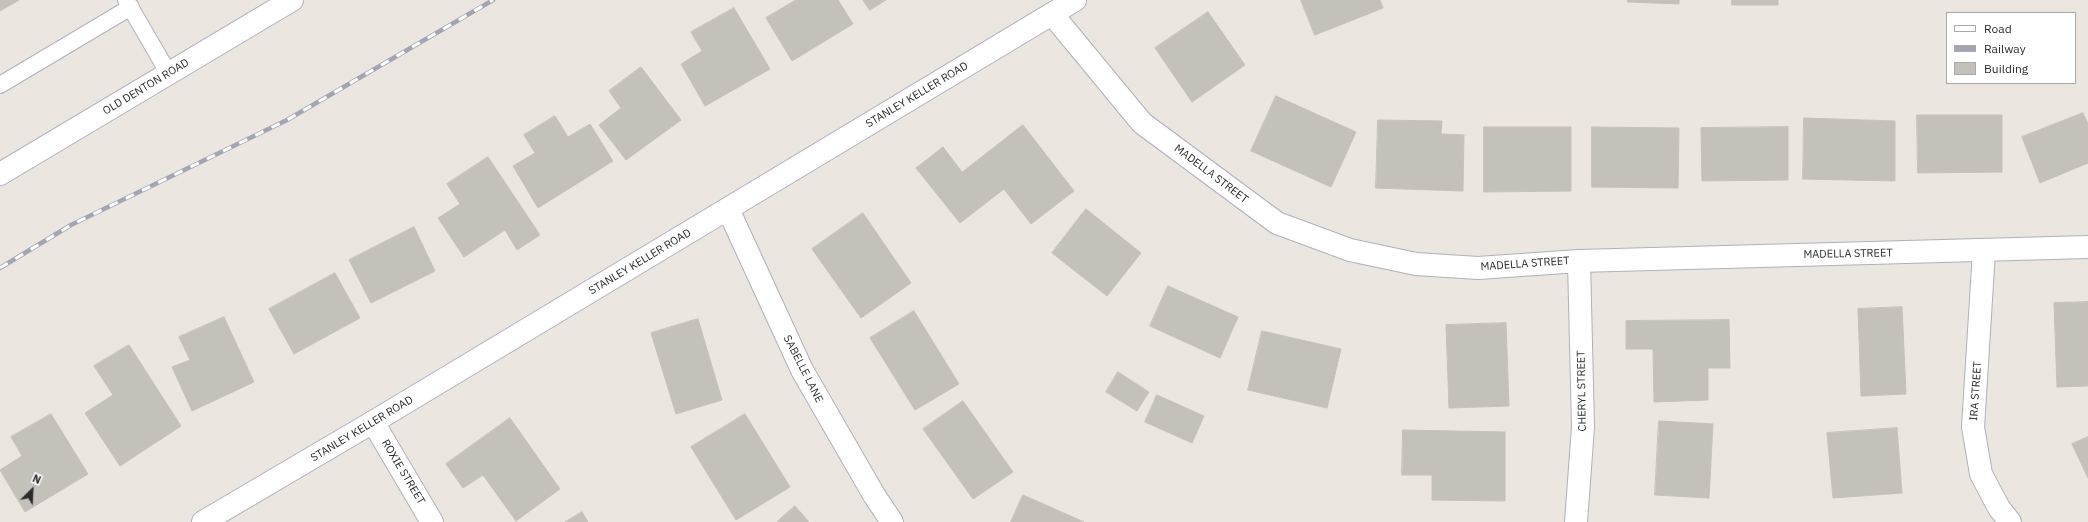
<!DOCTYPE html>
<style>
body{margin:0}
#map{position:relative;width:2088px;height:522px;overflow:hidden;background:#ebe6df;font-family:"IBM Plex Sans",sans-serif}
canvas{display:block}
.legend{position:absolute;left:1946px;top:12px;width:130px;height:72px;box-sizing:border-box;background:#fff;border:1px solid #aaa;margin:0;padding:5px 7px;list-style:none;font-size:12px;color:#2b2b2b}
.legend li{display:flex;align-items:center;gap:8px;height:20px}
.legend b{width:20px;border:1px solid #aaa}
.north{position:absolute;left:12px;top:470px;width:40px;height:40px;-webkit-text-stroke:3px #fff;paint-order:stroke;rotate:24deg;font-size:11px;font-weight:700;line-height:16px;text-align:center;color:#2b2b2b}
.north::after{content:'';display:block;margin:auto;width:14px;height:18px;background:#2b2b2b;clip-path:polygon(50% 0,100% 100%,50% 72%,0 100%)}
</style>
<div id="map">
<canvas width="2088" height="522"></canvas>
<ul class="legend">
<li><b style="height:5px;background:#fff"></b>Road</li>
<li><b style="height:5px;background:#a2a5b3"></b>Railway</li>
<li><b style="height:11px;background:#c4c0ba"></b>Building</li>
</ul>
<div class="north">N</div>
</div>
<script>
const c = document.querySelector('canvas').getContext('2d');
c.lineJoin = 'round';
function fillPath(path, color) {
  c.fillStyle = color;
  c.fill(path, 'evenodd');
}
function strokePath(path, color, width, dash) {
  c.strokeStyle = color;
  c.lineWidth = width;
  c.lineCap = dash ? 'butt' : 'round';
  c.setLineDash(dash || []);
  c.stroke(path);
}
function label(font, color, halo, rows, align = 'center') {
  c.font = font + ' "IBM Plex Sans",sans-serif';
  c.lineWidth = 3.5;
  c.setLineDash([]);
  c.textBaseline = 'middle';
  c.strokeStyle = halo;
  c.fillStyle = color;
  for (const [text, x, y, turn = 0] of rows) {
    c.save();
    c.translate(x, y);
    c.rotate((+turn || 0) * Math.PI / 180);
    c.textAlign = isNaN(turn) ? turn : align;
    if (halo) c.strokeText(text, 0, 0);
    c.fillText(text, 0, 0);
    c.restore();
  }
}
const building = new Path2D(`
 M0,0h19l-19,11z
 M796,0h42l15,24 -61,37 -26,-43z
 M863,0h23l-16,10z
 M1301,0h79l3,8 -68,27z
 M1628,0h51v4l-51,-2z
 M1732,0h46v5h-46z
 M734,8l36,61 -65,37 -24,-42 21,-13 -11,-19z
 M1208,12l37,53 -53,37 -37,-54z
 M641,67l40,53 -55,40 -27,-35 22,-17 -12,-17z
 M1276,96l80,36 -25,55 -80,-36z
 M2083,113l5,11v39l-48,20 -18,-46z
 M1917,115h85v57l-84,1z
 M555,116l13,21 22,-13 23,37 -75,47 -25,-42 22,-13 -11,-18z
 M1804,118l91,3v60l-92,-2z
 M1378,120l64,1 -1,13 23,1 -1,56 -87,-3z
 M1023,125l51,66 -43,33 -27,-35 -44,34 -44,-55 27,-21 19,25z
 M1484,127h87v64l-87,1z
 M1592,127l87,1 -1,60 -86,-1z
 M1788,127v53l-86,1 -1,-53z
 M488,157l52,78 -23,15 -12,-20 -41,27 -26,-39 22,-14 -13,-20z
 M1086,209l55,44 -34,43 -55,-43z
 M863,213l48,70 -50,35 -49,-69z
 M414,227l21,44 -64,32 -22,-43z
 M335,273l25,45 -66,36 -25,-45z
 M1168,286l70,31 -18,41 -70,-32z
 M2088,302v84l-31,1 -3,-84z
 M1902,307l4,87 -45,2 -3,-87z
 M914,311l45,73 -44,26 -45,-72z
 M224,317l30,65 -62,29 -20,-44 18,-7 -11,-23z
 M698,319l24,81 -46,14 -25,-81z
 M1729,320l1,48h-22v32l-54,2 -1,-53h-27v-28z
 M1506,323l3,83 -60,2 -3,-83z
 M1262,331l79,18 -14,59 -79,-18z
 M129,345l52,81 -61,40 -35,-53 28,-18 -19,-29z
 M1118,372l31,20 -12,19 -31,-19z
 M1157,395l47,21 -12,27 -47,-21z
 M963,401l50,71 -40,27 -50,-70z
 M51,414l37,60 -63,38 -25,-42 22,-14 -11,-19z
 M745,414l45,73 -54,33 -45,-73z
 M510,418l50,71 -44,32 -33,-46 -20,13 -17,-24z
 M1659,421l54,3 -4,74 -54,-3z
 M1897,428l5,65 -69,5 -6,-65z
 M1403,430l102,2v69l-73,-1v-25h-30z
 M2088,437v41l-16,-34z
 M1023,495l61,27h-73z
 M795,506l14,16h-32z
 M582,512l6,10h-23z`);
fillPath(building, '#c4c0ba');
strokePath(building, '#c7c1b9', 1);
const lane = new Path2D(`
 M126,0l43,74
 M0,85l131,-78`);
const street = new Path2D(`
 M1052,14l90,109 135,100 73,27 66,14 62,4 101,-7 509,-14
 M0,174l292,-174
 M728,209l74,161 72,125 18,27
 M1984,251l-11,176 8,47 18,34 11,14
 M373,422l59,100
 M1576,522l7,-95 -4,-166`);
const secondary = new Path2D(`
 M203,522l170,-100 702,-422`);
strokePath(lane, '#afb1ba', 18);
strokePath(street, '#afb1ba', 24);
strokePath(secondary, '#afb1ba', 24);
strokePath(lane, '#fff', 16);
strokePath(street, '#fff', 22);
strokePath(secondary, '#fff', 22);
const rail = new Path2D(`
 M0,268l71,-43 216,-105 206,-120`);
strokePath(rail, '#a2a5b3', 4.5);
strokePath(rail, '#fff', 3, [9]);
label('11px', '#2b2b2b', '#fff', [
 ["OLD DENTON ROAD",146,87,-31],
 ["STANLEY KELLER ROAD",917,95,-31],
 ["MADELLA STREET",1211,174,37],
 ["MADELLA STREET",1848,254,-1],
 ["STANLEY KELLER ROAD",640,262,-31],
 ["MADELLA STREET",1525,264,-4],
 ["SABELLE LANE",803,369,63],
 ["CHERYL STREET",1582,391,-91],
 ["IRA STREET",1976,391,-86],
 ["STANLEY KELLER ROAD",362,429,-31],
 ["ROXIE STREET",403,472,59]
]);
</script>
